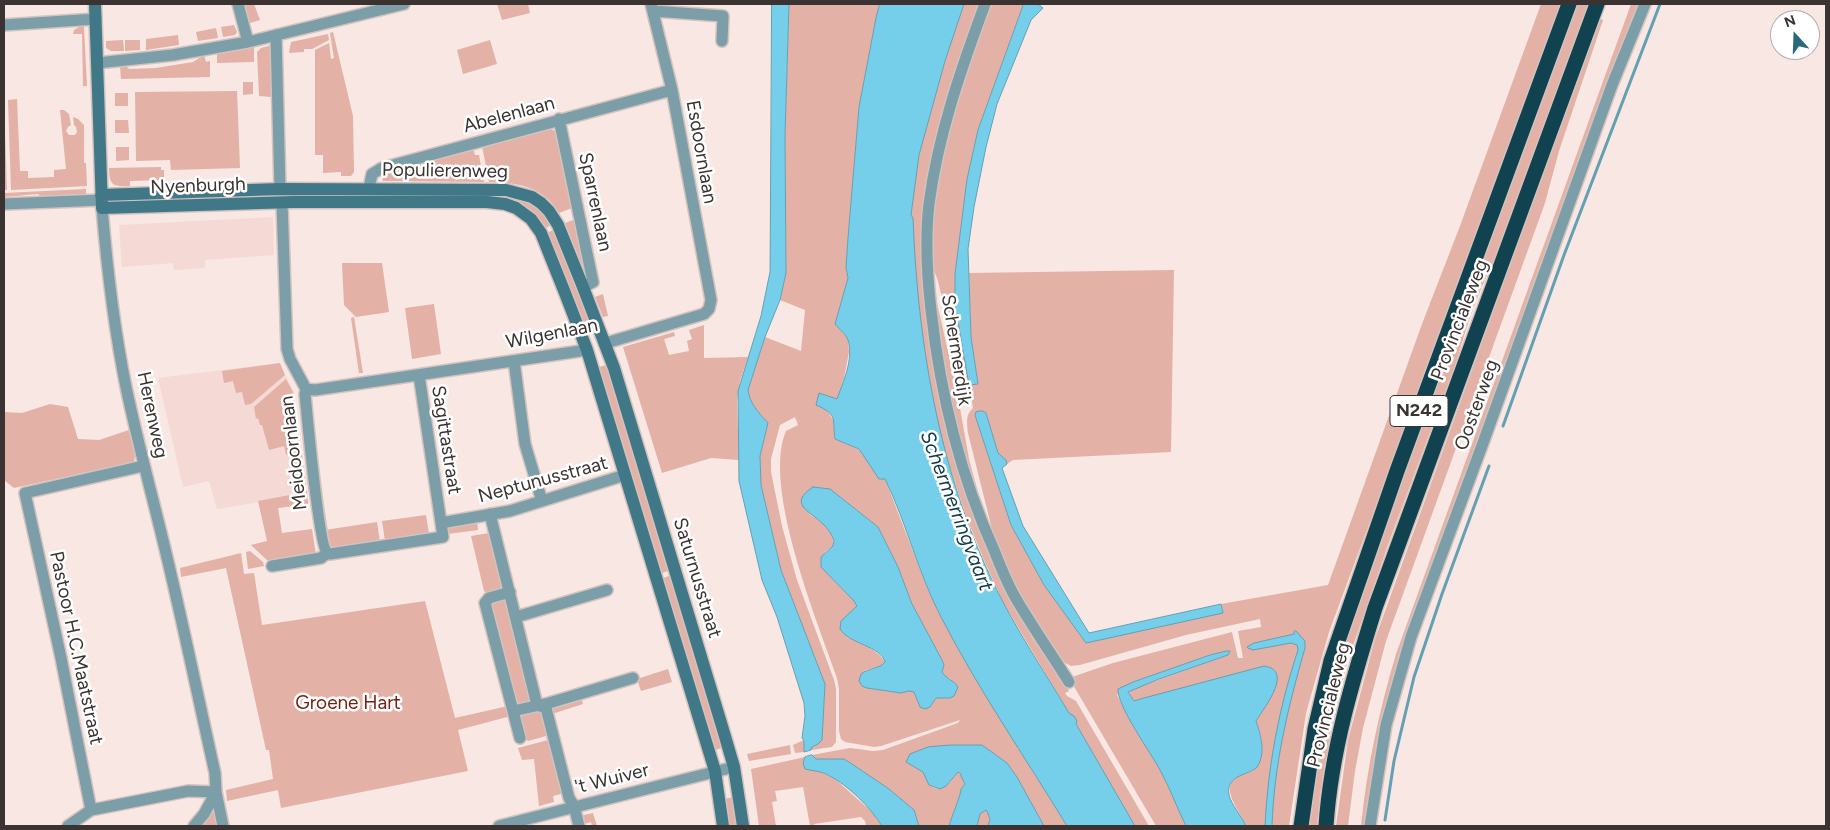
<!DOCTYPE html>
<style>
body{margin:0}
#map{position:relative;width:1830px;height:830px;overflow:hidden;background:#f8e7e3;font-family:Figtree,sans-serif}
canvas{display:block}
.frame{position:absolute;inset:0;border:5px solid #3a3331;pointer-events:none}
.north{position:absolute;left:1770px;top:10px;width:50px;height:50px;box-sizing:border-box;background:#fff;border:1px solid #b0adad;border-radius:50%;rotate:340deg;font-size:14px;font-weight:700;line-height:20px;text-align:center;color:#3a3331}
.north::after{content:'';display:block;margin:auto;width:18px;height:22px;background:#276a7c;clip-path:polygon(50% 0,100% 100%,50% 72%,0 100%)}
</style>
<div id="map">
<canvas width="1830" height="830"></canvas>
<div class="frame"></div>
<div class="north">N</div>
</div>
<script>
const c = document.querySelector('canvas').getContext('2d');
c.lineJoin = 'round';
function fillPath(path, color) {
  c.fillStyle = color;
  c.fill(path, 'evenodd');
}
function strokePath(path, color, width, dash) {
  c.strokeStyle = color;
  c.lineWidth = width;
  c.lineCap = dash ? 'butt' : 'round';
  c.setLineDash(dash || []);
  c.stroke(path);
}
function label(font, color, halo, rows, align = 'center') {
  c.font = font + ' Figtree,sans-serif';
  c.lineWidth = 5;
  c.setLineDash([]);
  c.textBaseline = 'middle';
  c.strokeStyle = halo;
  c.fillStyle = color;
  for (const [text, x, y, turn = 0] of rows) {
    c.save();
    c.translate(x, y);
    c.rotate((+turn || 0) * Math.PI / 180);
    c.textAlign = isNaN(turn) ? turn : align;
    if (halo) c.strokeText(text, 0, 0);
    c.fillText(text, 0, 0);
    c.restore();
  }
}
fillPath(new Path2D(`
 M273,217l1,38 -69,5v8l-31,2 -1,-7 -51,4 -3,-42z
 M279,363l15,29 14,102 -91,15 -8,-28 -26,6 -25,-109z`), '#f4d9d4');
fillPath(new Path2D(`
 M244,4h10l6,16 -10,3z
 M497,4h31l2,9 -28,7z
 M789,4h91l-4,14 -17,89 -11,131 -2,29 2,11 -13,46 13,14 1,14 -5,26 -7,22 -10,10 8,13 -1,14 1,2 23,10 27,30 41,106 15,32 44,76 82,133h-23l-27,-49 -10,-14 -25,-18 -15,1 -57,18c4,3 11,5 14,9 2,3 3,7 5,11 12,12 22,-3 29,-12l3,2 4,10 -4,5c0,6 -10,29 -12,37h-30l-5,-16 -25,-21 -37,-25 -8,-5h-29l-3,-4 38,-7 23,3 10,-1 75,-27 2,-3 -79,26 -7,1 -29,-5 -4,-3 -2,-8v-42l-2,-11c-20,-58 -75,-191 -51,-247l12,-6 -3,-8 -15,8 -9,34v13l11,54 15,54 37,100 2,9v53l-4,5 -21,3 1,-3 6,-3 4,-4 3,-56 -44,-114 -20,-85 -1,-29 8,-33c-10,-11 -18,-19 -20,-33l17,-53 36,14 4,-41 -25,-10 6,-27 -1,-137zM839,496l39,31 20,40 14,37 30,56 2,5 -2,7 2,4 7,3 -1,19h-14l-6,9h-10l-6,-15 -5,-1 -8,2 -33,-5 -3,-18 18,-4 2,-3c-3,-11 -28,-22 -38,-26l6,-26 4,-5 -3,-5 -33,-34 4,-15 8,-6c2,-15 -12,-25 -24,-32z
 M964,4h18l-22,60 -36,177 36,227 71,160v8l3,5h2c10,13 29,34 33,50l-4,2 2,3 9,5 73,125h-14l-59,-102 1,-3 -8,-8 -66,-111 -20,-44 -18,-45 -20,-61 -11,-46 -14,-82 -9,-109 4,-38 4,-23 26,-93z
 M990,4h34l-46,126 -11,49 -12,95 14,111 9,-1 -7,-47 -2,-64 205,-3 -3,182 -158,8 -6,4 -1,-4 -8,-6 -12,-41 -10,-1 -1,3 36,110 33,60 42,57 137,-30 -2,-8 107,-19 94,-261 38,-98 81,-222h21l-233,628 -23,81 -17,113h-43c-10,-23 -34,-46 7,-55 9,-21 12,-27 3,-50l4,-7 -116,-16 -10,3 -5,-8 1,-3 98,-35 2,-4 -20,4 -77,27 -16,13 13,25 32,52 24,54h-30l-87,-148 44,-15 119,-31 6,26h5l-5,-27 23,-4 -1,-8 -74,16 -106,30 -9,1 -11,-6 -47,-71 -17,-44 -28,-112c-1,-9 -3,-18 5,-25l-3,-18 -8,-8 -24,-101 -7,-19 2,-64 21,-95z
 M1575,4h16l-86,237c-22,37 -37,78 -48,119l-68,182 -42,121 -17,71 -10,61 -3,31h-10l20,-122 24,-84z
 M1631,4h9l-53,134 -177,487 -30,105 -15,96h-4c6,-59 18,-115 35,-172z
 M1600,19l3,1 -44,131 -14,52 -159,438 -23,87 -8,43 -7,55h-12l12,-86 27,-101 223,-619z
 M234,25l3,7 -2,3 -12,2 -2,-10z
 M79,27h5l3,59h-4l-1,-52h-9l1,-4z
 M216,28l2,10 -20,3 -2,-9z
 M333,32l20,84 1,56 -3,4h-10v-4l-18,1v-18h-8v-105l14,-7 2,16 3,-1 -4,-25z
 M328,34l1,6 -17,9h-8v3l-15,1 2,-11z
 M178,35l1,10 -33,5v-11z
 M123,40l1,11h-13l-5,-3v-7z
 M125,40h15v10l-15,1z
 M490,40l7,24 -34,10 -6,-24z
 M272,45l2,12 -3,3v37l-12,-1 -2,-44 4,-4z
 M254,46v16l-37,1v-10z
 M204,55l2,7 4,-1v16l-89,2 -1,-13h6l3,3 27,-1 37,-6z
 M243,82h10v12l-10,1z
 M237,91l3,77 -69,2 -1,-10 -34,1 -1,-69z
 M115,93h13v13h-13z
 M17,99l3,72h8v7l26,-1v-7l12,-1 -6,-59h4l5,4 2,11 -3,2 -2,4 3,4h6l2,-3 -1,-5 -2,-2 -1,-8 5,2 6,6v38h2l1,23 -76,4 -3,-90z
 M4,103l3,87h-3z
 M115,120h13l1,13h-14z
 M549,128l7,4 16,76 -13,5c-15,-26 -42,-31 -70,-31l-7,-36z
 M116,147h13v13l-13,1z
 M473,148l2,7h4l5,27 -101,-1 -1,-7z
 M161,167v3h3v10l-34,1v5c-16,1 -21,0 -21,-18z
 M86,189v5l-46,2 -2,-2 -34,3v-4z
 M489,193h11l32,10 21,21 -10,6 -54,-31z
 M576,219l10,54h-1l-20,-50z
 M555,229l40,96 -12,5 -38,-96z
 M342,263h40l7,49 -33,5 -12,-12z
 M932,281l25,110 12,68 21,79 -40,-124z
 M603,294l5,22 -5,1 -8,-20z
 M434,304l7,50 -29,5 -7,-51z
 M354,317l9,56h-4l-8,-55z
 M704,325v33l44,-1 -8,24 -3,20 2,59 -28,-2 -49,15 -39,-126 51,-15 1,4 -11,3 5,16 20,-4 -2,-10 5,-2 -3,-9z
 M280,363l5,12 -34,29 -6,1 -3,-13 -6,1 -3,-12 -9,2 -2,-12z
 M609,364l62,206 -12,4 -63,-206z
 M286,379l7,13 15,108v4l-30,4 4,25 30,-4 4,26 -47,7 -18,-17 16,-4 -9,-40 37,-7 -2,-12 3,-1 -2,-14h-3l-1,-12h-4l-2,-9 -15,4 -7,-25h-2l-2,-7 -2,1 -2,-12z
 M50,404l18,3 10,32 21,1 30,-10 6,25 -1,7 -120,26 -10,-8v-68l18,1z
 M426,515l3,19 -44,7 -3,-20z
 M477,521l1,9 -30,4 -1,-9z
 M377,522l3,20 -47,6 -4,-2 -4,-16z
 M489,533l14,57 -15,4 -4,-3 -13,-55z
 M250,551l13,11 1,4 -16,3 -2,-17z
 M241,553l3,21 10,-1 8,52 163,-24 30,117 53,-12 3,10 -53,14 10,41 -187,37 -3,-18 -51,11 -1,-11 47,-11 -4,-29h-3l-40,-182 -45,9 -1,-9z
 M672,575l52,172 -11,4 -53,-172z
 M506,598l25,103 -2,3h-13l-24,-99 1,-4z
 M668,669l4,13 -31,9 -4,-12z
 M581,697l2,7 -31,10v-7z
 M536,711l7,3 5,19 -2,3 -18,5 -3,-2 -6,-22 2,-3z
 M552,739l13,54 -12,3 1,6 -15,4 -5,-47 -12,1 -4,-12z
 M804,740v12l-9,1 -2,-8z
 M790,745l1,9 -42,7 -2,-7z
 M805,757l-2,6 32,16 37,33 10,14h-16l-1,-5 -4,-4 -47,7v2h-4l-7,-39 -28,4 2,10 -5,1 4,24h-17l-8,-57z
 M735,797l5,29h-13l-4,-27z
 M982,810h5c3,7 3,10 1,16h-11l3,-12z
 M212,812l4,1 2,13h-19z
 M593,813l4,13h-5l-1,-4 -10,3 -2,-9z`), '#e3b1a6');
const water = new Path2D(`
 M772,4h17l-4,132 1,137 -6,27 -15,37 -17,53c2,14 10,22 20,33l-8,33 1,29 20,85 44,114 -3,56 -4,4 -6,3 -1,3 -7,2v-11l-2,-3 3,-22 -1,-13 -27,-86 -15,-37 -23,-99 -1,-90 23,-75 9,-44z
 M880,4h84l-19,57 -26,94 -8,60 2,3c5,131 28,266 90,384 20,38 44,74 66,111l5,3 3,5 -1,3 59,102h-68c-42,-69 -89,-137 -126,-209 -23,-44 -34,-93 -56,-138h-6l-20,-30 -24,-10c-3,-20 4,-24 -19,-34l3,-12 18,6c6,-17 17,-40 11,-59 -2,-6 -9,-11 -13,-16l13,-46 -2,-11 2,-29 11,-131 17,-89z
 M1024,4h14l5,4 -12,12 -34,84 -11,43 -12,60 -6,42 3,88 7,47 -9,1 -14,-80v-31l12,-95 11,-49z
 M983,411l3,2 12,40 8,7 1,4 -5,4 21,58 66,107 132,-29 2,9 -137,30 -42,-58 -33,-60 -36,-110 1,-3z
 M813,487l17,2 48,38 20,40 14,37 30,56 2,5 -2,7c4,7 12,8 16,15l-4,9 -4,2h-14l-6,9 -5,2 -5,-2 -6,-15 -5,-1 -8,2 -34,-5 -5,-2 -3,-5 2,-7c7,-6 19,-5 24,-12 -4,-16 -36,-18 -45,-33l1,-8 16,-15 -3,-5 -33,-34v-10l12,-11 1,-5c-2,-7 -6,-12 -11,-17 -13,-13 -36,-20 -10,-37z
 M1296,631l9,10v7c-17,59 -31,117 -33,178h-7c3,-61 14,-118 33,-176l-1,-5 -6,-2 -38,7 -5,-2 -1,-1 7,-4 40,-9v-2z
 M1227,651h3l-2,4 -69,24 -31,13 6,9 10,-3 120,-32c31,4 -1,43 -8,55 5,14 10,33 1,46 -6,8 -32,7 -28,28 2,9 13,22 17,31h-60c-9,-18 -16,-38 -26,-56 -9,-17 -43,-64 -42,-81l15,-7 77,-27z
 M951,745h31l25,18 10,14 27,49h-56l2,-7 -3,-8 -1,-1 -6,4 -3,12h-28c2,-8 12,-31 12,-37l4,-5 -4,-8v-2l-3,-2 -12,14 -6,3 -11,-4 -6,-13 -17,-10 4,-8 18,-7z
 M812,755l4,4h28l8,5 37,25 25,21 5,16h-37c-11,-18 -34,-41 -54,-51 -7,-4 -15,-4 -23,-6l-2,-6 2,-6z`);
fillPath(water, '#76cfea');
strokePath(water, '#64a0b2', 1);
strokePath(new Path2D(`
 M1503,426l61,-171 96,-251
 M1385,820l9,-59 20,-84 28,-83 47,-128`), '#64a0b2', 3);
const street = new Path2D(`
 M238,4l10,38
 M985,4c-24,65 -47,131 -56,200 -4,35 -2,71 2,106 9,82 29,165 63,240 7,18 14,36 24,52 16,27 34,53 51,80
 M653,11l70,5 -1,25
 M4,25l92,-6
 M276,35l4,154
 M97,63l76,-8 75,-13 156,-38
 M559,119l34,163 -10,5
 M369,188l3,-14 10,-6 290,-78
 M282,203l5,146 3,10 16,30 -1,5c2,21 14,151 22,159
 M4,204l98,-4
 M102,208c5,60 12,120 24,179 13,62 30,122 44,183 16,68 30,136 45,203l1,19 7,34
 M606,343l98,-29 5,-5 2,-9 -39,-210 -21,-86
 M514,361l11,83 17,57
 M419,375l22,148 69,-12 115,-36
 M306,389l9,1 272,-40
 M490,514l47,191
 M272,566l49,-8 6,-5 3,1 113,-17 -2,-14
 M510,592l-21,6 -4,5 35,135
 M516,617l91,-27
 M537,705l9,3 23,90 5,8 5,20
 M513,711l36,-8 84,-25
 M91,810l-30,-152 -36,-165 118,-27
 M68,826l23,-16 97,-19 28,1
 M194,826l10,-12 12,-22
 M499,826l235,-59
 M1370,826l16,-101 25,-88 72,-194 129,-358 33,-81`);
const secondary = new Path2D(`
 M95,4l7,204 191,-6h194l18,2 11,4 15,11 10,14 24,60 22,57 128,421 8,55
 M101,195l179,-6 226,1 26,7 9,6 8,8 9,14 25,62 31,81 110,365 10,34 9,59`);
const highway = new Path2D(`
 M1301,826l14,-97 16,-68 66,-190 172,-467
 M1326,826c5,-75 27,-147 49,-218l222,-604`);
strokePath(street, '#d2c3bf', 14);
strokePath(secondary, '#d2c3bf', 15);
strokePath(highway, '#d2c3bf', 18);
strokePath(street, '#7b9ea9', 11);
strokePath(secondary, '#417888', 12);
strokePath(highway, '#10424f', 15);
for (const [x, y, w] of [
 [1419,411,58]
]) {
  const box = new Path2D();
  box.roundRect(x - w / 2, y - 15.5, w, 31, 4);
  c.fillStyle = '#fff';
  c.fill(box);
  strokePath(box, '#3a3331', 1);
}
label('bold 18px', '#3a3331', null, [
 ["N242",1419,411]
]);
label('19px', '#3a3331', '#fff', [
 ["Abelenlaan",509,115,-15],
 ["Esdoornlaan",701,152,80],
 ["Populierenweg",445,171,1],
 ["Nyenburgh",198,186,-2],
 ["Sparrenlaan",595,202,78],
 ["Provincialeweg",1460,320,-69],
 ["Wilgenlaan",552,334,-11],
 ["Schermerdijk",956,350,81],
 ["Oosterweg",1477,405,-70],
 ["Herenweg",152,415,78],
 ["Sagittastraat",446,440,81],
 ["Meidoornlaan",294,453,-97],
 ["Neptunusstraat",543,480,-15],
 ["Saturnusstraat",697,578,73],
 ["Pastoor H.C.Maatstraat",76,648,78],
 ["Provincialeweg",1329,705,-76],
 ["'t Wuiver",612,779,-14]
]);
label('19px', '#772010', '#fff', [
 ["Groene Hart",348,703]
]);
label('italic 20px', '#113a46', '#fff', [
 ["Schermerringvaart",956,511,69]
]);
</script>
